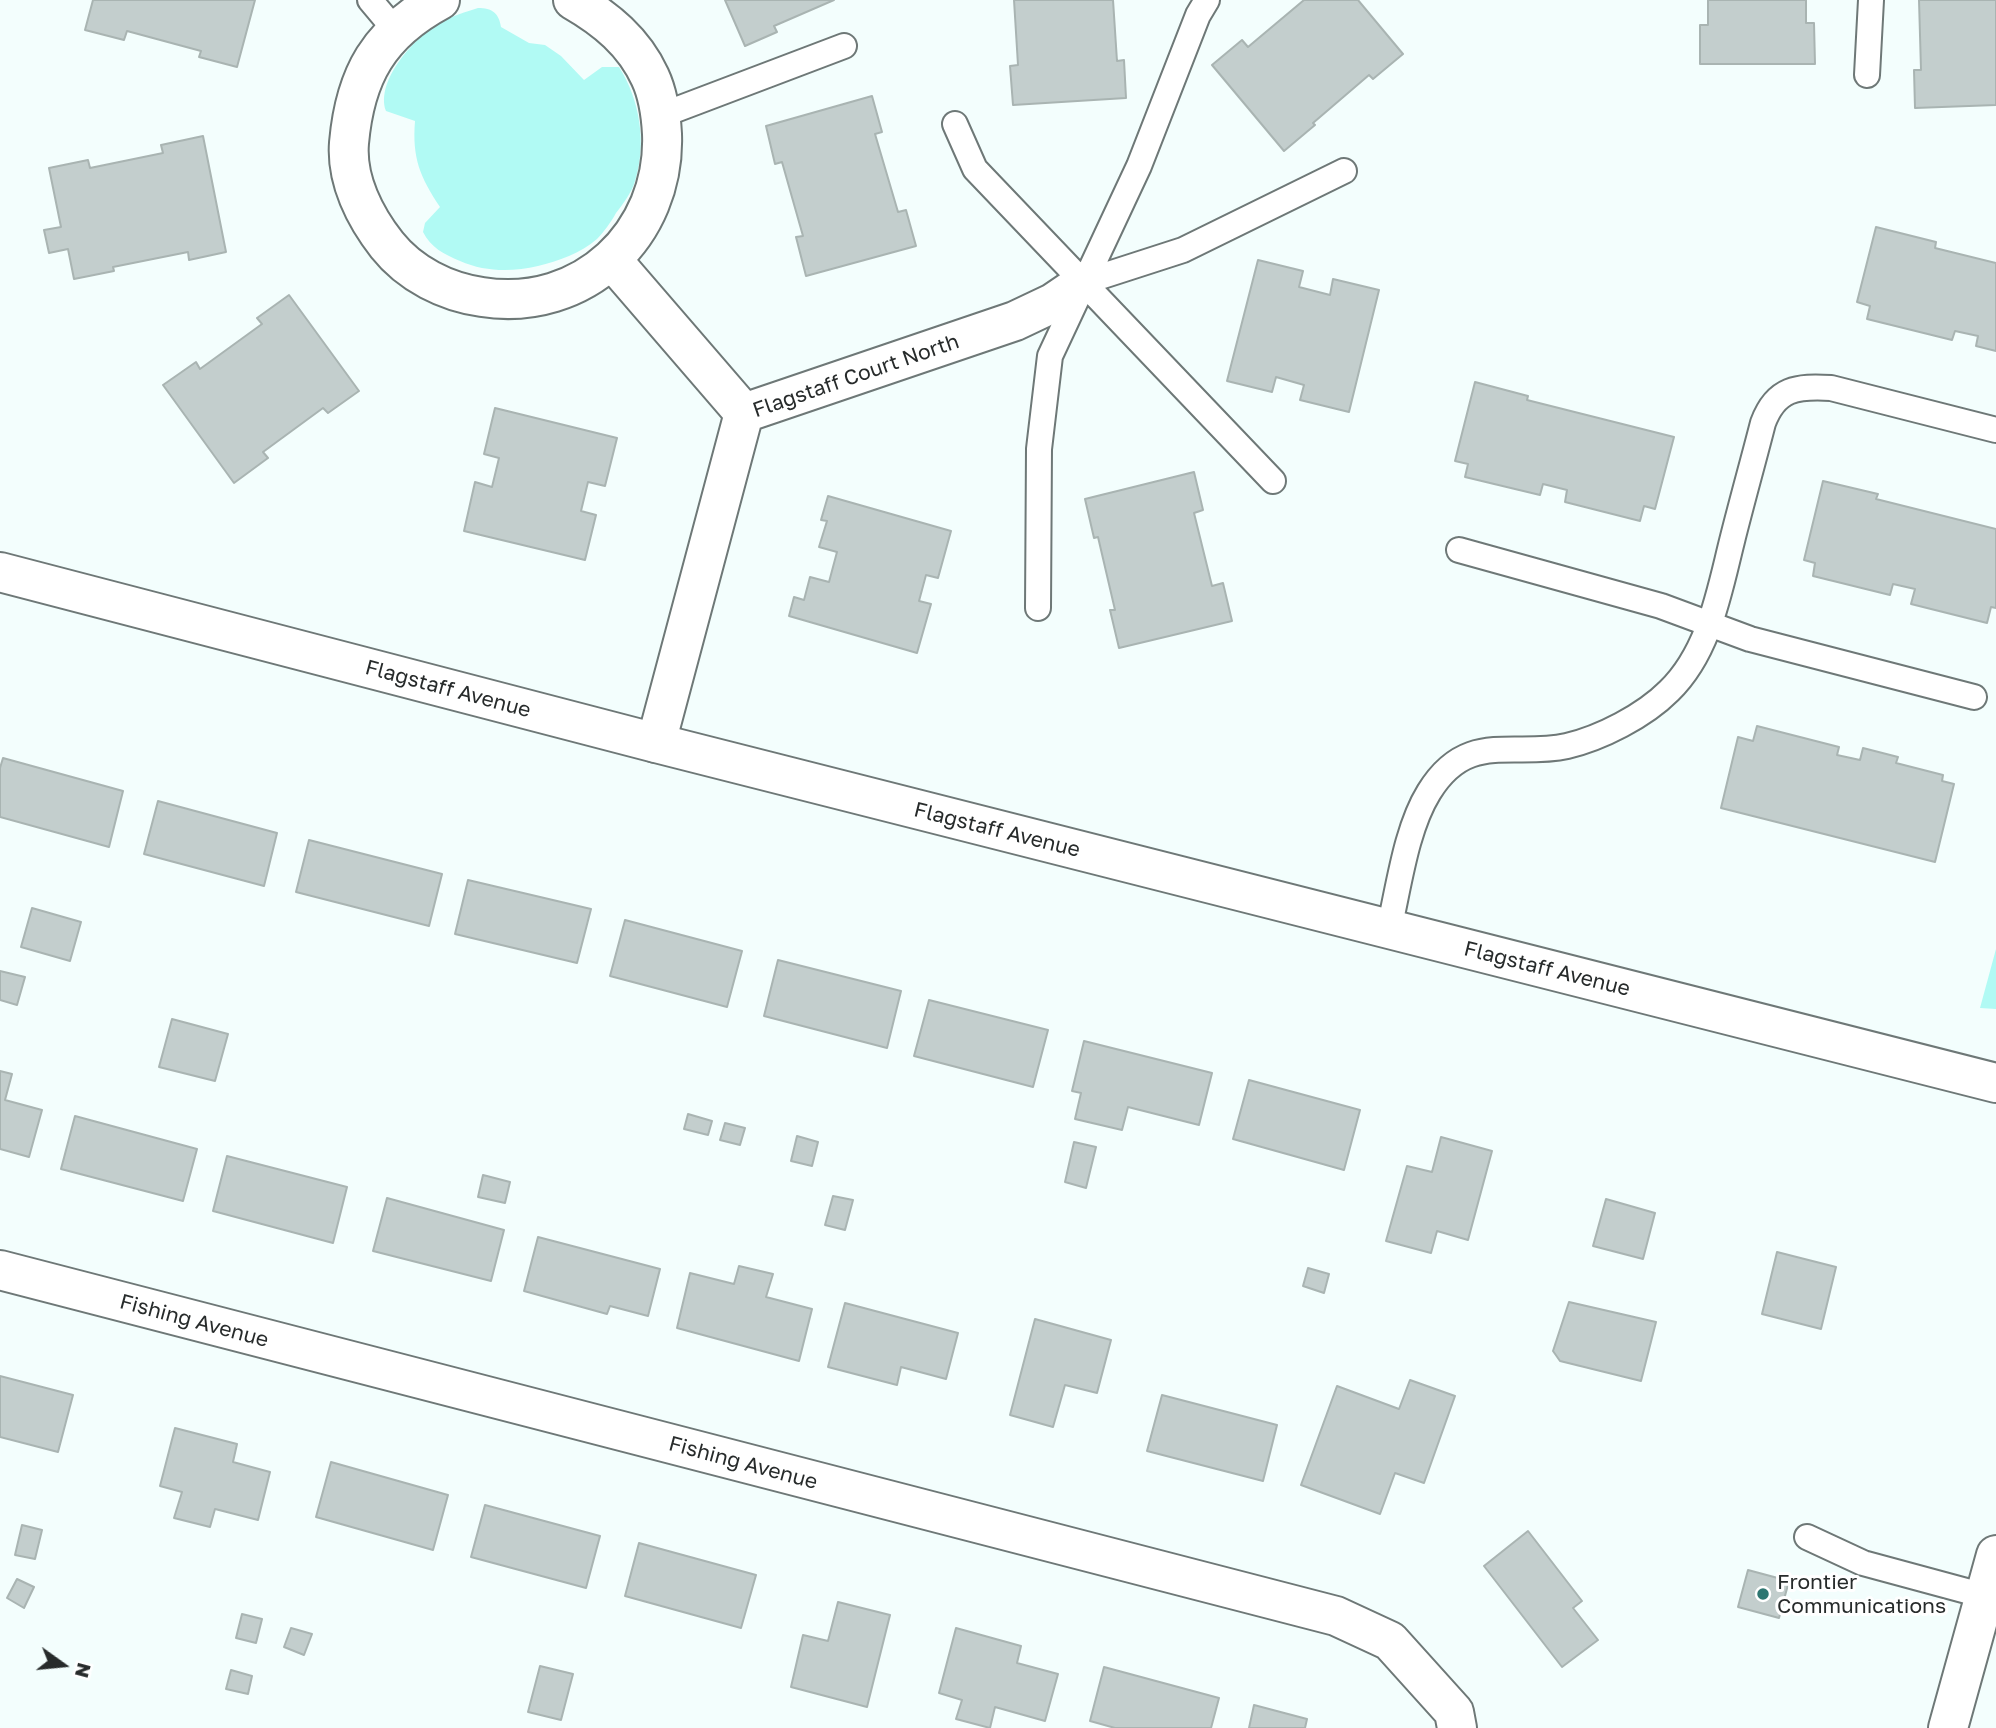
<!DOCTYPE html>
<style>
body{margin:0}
#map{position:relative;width:1996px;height:1728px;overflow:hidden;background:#f3fefd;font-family:"Golos Text",sans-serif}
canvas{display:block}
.north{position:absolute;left:28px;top:1630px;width:70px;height:70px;-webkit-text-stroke:5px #fff;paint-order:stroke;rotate:105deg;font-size:19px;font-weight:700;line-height:28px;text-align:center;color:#272b2b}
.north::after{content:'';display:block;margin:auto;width:24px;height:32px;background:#272b2b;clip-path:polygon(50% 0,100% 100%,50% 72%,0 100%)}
</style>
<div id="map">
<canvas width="1996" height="1728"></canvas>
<div class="north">N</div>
</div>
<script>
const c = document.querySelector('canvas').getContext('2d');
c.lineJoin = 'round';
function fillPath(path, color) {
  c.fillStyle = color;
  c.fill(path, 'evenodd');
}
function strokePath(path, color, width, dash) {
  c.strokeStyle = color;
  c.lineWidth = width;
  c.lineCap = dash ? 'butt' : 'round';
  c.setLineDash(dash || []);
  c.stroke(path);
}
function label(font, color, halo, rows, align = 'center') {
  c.font = font + ' "Golos Text",sans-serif';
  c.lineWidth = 6;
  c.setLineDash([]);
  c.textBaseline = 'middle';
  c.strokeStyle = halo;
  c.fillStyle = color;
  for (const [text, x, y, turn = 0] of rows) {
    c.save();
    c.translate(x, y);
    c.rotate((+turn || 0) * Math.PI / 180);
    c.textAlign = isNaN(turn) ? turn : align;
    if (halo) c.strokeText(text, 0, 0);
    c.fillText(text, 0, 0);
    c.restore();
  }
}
fillPath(new Path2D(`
 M478,8c14,0 21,5 23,19l28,16 16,2 16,11 23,24 18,-13h17c21,33 28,77 16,114 -3,11 -12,23 -19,32 -5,9 -12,19 -19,26 -16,14 -39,22 -59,27 -26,6 -53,6 -78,-5 -16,-7 -29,-13 -37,-29l2,-9 15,-16c-20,-30 -28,-49 -25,-86l-29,-10c-11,-31 30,-75 55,-89 11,-6 25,-10 37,-14z
 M1996,949v60l-16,-1z`), '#b1faf4');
const building = new Path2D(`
 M93,0h162l-18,67 -38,-10 2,-6 -74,-20 -3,9 -39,-10z
 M725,0h109l-60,26 3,6 -32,14z
 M1014,0h99l4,61 7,-1 2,38 -113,7 -3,-39 8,-1z
 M1304,0h54l45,54 -30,25 -4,-4 -56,48 2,2 -31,26 -72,-86 30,-25 6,7z
 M1708,0h98v23h8l1,41h-115v-39h8z
 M1919,0h77v105l-81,3 -1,-38h7z
 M872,96l10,36 -7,2 23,78 8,-2 10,36 -110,30 -10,-39 7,-1 -21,-74 -7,2 -9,-38z
 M203,136l23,116 -37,8 -1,-8 -75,15 1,4 -40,8 -6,-30 -19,4 -5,-23 17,-3 -12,-59 39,-8 2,8 73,-15 -2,-8z
 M1876,227l60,15 -1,6 61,15v88l-20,-5 2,-10 -23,-5 -3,9 -85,-21 3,-13 -13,-4z
 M1258,260l45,11 -4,16 31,8 3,-16 46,11 -30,122 -49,-12 4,-15 -28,-8 -4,15 -45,-11z
 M289,295l70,96 -31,22 -5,-5 -60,44 5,6 -34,25 -71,-98 33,-23 4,7 62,-45 -5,-6z
 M1475,382l53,14 -1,4 147,37 -19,72 -11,-3 -4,15 -75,-19 2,-12 -24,-6 -3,11 -75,-18 3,-13 -13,-3z
 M495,408l122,30 -12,48 -17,-4 -7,29 15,4 -11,45 -121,-29 11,-49 17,5 7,-29 -15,-4z
 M1194,472l9,38 -9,3 18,73 11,-3 9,38 -113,27 -9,-38h5l-17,-73 -4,1 -9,-39z
 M1823,481l55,13 -2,5 120,30v79l-5,-1 -4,16 -76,-19 4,-15 -22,-5 -3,11 -77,-19 2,-13 -11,-3z
 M828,496l123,35 -13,47 -12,-3 -7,26 12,3 -14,49 -128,-37 5,-19 10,3 6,-23 19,5 8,-30 -18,-5 8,-26 -6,-1z
 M1757,726l82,21 -2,8 23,5 3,-12 35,9 -2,6 47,12 -1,6 12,3 -19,78 -214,-54 17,-71 15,4z
 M3,758l120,33 -14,56 -109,-30v-49z
 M158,801l119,32 -13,53 -120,-32z
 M309,840l133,34 -13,52 -133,-34z
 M468,880l123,29 -14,54 -122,-29z
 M32,908l49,14 -11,39 -49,-14z
 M625,920l117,31 -15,56 -117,-31z
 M778,960l123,31 -14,57 -123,-32z
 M0,971l25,6 -8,28 -17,-5z
 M929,1000l119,30 -15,57 -119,-31z
 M172,1019l56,15 -13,47 -56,-14z
 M1084,1041l128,32 -13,52 -71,-18 -6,23 -47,-11 6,-26 -9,-2z
 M0,1071l12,3 -7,26 37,10 -13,47 -29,-8z
 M1249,1080l111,30 -16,60 -111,-31z
 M688,1114l24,7 -4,14 -24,-6z
 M75,1116l122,33 -14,52 -122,-32z
 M725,1123l20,5 -5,17 -20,-5z
 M797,1136l21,6 -6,24 -21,-5z
 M1441,1137l51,14 -24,89 -31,-9 -6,22 -45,-12 21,-75 25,6z
 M1074,1142l22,5 -10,41 -21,-6z
 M227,1156l120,31 -14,56 -120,-32z
 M483,1175l27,7 -5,21 -27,-6z
 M833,1196l20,4 -8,30 -20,-5z
 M387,1198l117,32 -13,51 -118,-30z
 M1606,1199l49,14 -12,46 -50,-13z
 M538,1237l122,32 -12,47 -38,-10 -3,8 -83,-23z
 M1777,1252l59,15 -15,62 -59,-15z
 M739,1266l34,8 -7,23 46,12 -13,52 -122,-33 13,-55 44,11z
 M1308,1268l21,6 -5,19 -21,-7z
 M1569,1302l87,20 -15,59 -81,-20 -7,-10z
 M845,1303l113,30 -12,46 -45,-12 -4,18 -69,-18z
 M1035,1319l76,21 -14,53 -32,-8 -12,42 -43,-12z
 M0,1376l73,19 -15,57 -58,-15z
 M1410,1380l45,16 -31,87 -29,-10 -15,41 -79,-29 36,-99 62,23z
 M1162,1395l115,30 -14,56 -116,-30z
 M175,1428l62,16 -4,18 37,10 -12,48 -43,-11 -5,18 -36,-9 8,-26 -22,-6z
 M331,1462l117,33 -15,55 -117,-33z
 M485,1505l115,31 -14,52 -115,-31z
 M22,1525l20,5 -7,29 -20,-4z
 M1528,1531l54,70 -9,7 25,32 -36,27 -78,-101z
 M639,1543l117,32 -15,53 -116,-32z
 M1748,1570l41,11 -10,37 -41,-11z
 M17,1579l17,8 -10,21 -17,-10z
 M838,1602l52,13 -23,92 -76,-20 12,-52 25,6z
 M242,1614l20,5 -6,24 -20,-5z
 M291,1628l21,6 -8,21 -20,-8z
 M956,1628l65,18 -4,17 41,11 -13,47 -50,-14 -5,21 -34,-9 6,-19 -23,-7z
 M540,1666l33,8 -12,46 -33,-8z
 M1104,1667l115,31 -8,30h-96l-25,-7z
 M231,1670l21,6 -4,18 -22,-5z
 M1254,1705l53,14 -2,9h-56z`);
fillPath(building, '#c3cecd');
strokePath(building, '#a9b4b2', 2);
const lane = new Path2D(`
 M370,0l26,31
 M1867,75l4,-75
 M662,115l182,-69
 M955,124l20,45 298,312
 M1084,282l99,-32 161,-79
 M1459,550l202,56 89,33 224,58
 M1038,608l1,-159 11,-93 89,-190 59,-151 9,-15
 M1389,929c10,-43 17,-100 40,-137 38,-62 83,-34 138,-46 34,-8 77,-30 102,-55 40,-39 50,-98 63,-150 10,-40 21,-79 31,-118 13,-35 34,-37 68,-35l165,42
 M1807,1537l56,26 122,33`);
const street = new Path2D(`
 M440,0c-61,33 -85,75 -91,143 -3,37 16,74 38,102 23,29 59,47 95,52 101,16 184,-63 180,-163 -1,-19 -4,-40 -12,-57 -16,-35 -44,-58 -77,-77
 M612,260l132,153
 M656,743l88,-330 271,-92 38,-18 31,-21
 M0,1270l1336,346 54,25 64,71 3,16`);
const secondary = new Path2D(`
 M0,572l656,171 1340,340
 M1948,1728l48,-173`);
strokePath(lane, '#6e7877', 28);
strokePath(street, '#6e7877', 42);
strokePath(secondary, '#6e7877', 42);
strokePath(lane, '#fff', 24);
strokePath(street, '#fff', 38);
strokePath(secondary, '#fff', 38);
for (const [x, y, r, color] of [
 [1763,1594,7,"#2d7671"]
]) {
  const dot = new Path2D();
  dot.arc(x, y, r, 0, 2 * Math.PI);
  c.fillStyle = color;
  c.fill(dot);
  strokePath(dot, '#fff', 2.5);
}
label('21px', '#272b2b', '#fff', [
 ["Flagstaff Court North",856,376,-19],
 ["Flagstaff Avenue",448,689,15],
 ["Flagstaff Avenue",997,830,14],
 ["Flagstaff Avenue",1547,969,14],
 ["Fishing Avenue",194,1321,15],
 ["Fishing Avenue",743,1463,15]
]);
label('21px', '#272b2b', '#fff', [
 ["Frontier",1777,1582],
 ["Communications",1777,1606]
], 'left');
</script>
